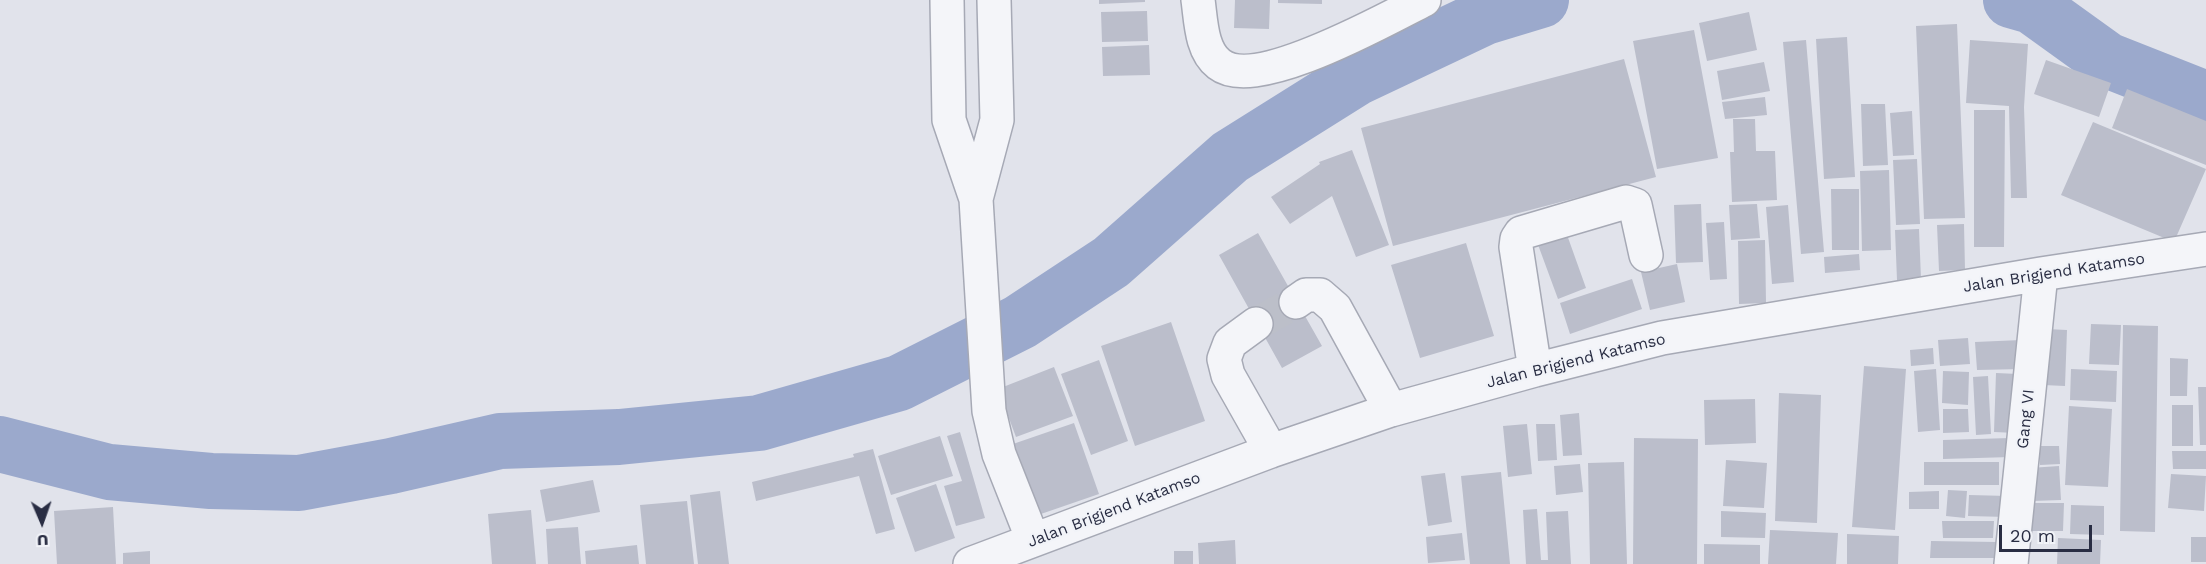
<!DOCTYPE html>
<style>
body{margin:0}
#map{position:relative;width:2206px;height:564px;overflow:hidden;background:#e1e3eb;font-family:"Work Sans",sans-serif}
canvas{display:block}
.north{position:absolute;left:12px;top:492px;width:60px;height:60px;-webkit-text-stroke:4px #f1f3f8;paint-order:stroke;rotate:178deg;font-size:16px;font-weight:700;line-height:24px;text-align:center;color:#292d43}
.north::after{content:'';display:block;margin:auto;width:21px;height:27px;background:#292d43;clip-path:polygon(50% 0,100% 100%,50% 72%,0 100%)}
.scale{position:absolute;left:1999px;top:525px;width:93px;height:27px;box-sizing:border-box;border:3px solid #292d43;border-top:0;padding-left:8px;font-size:18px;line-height:21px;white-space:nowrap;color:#292d43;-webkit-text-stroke:4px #f1f3f8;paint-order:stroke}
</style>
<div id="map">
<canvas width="2206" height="564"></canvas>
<div class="north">U</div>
<div class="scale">20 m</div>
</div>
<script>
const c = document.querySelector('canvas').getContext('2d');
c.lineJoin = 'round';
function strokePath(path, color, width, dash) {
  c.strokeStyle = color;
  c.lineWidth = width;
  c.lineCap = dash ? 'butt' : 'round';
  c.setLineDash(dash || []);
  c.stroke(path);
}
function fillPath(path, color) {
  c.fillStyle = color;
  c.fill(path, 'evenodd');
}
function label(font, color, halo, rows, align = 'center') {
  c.font = font + ' "Work Sans",sans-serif';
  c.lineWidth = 4.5;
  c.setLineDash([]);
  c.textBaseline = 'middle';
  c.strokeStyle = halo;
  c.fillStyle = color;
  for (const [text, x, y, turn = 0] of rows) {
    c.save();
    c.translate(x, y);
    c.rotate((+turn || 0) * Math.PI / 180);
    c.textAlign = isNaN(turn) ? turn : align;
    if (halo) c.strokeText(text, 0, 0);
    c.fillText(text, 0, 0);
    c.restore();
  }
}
strokePath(new Path2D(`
 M2011,0l21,6 75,54 99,39
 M0,444l109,28 102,9 88,2 92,-17 109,-25 119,-4 140,-14 140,-40 121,-61 91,-60 119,-105 126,-79 129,-61 56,-17`), '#9ba9cc', 56);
fillPath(new Path2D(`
 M1099,0h46v2l-46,2z
 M1235,0h35l-1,29 -35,-1z
 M1278,0h44v4l-44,-1z
 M1147,11l1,30 -46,1 -1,-30z
 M1749,12l8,38 -50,11 -8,-38z
 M1957,24l8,194 -41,1 -8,-193z
 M1694,30l24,128 -61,11 -24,-128z
 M1847,37l8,140 -31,2 -8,-140z
 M1806,40l18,212 -23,2 -18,-212z
 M1970,40l58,4 -4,63 3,91h-16l-2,-92 -43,-3z
 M1149,45l1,30 -47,1 -1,-29z
 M1624,59l32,118 -263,69 -32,-118z
 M2046,60l65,23 -12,34 -65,-23z
 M1764,62l6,29 -48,9 -5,-29z
 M2127,89l79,32v44l-94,-37z
 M1765,97l2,18 -42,4 -3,-17z
 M1861,104h24l3,61 -25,1z
 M1974,110h31l-1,137h-30z
 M1912,111l2,44 -21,1 -3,-43z
 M1733,119h22l1,32h19l2,49 -45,2 -2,-50h4z
 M2093,122l113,47 -32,73 -113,-47z
 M1352,150l37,95 -33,12 -24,-61 -42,28 -19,-27 49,-33 -1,-2z
 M1917,159l3,65 -24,1 -3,-65z
 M1889,170l2,80 -29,1 -2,-80z
 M1831,189h28v61h-27z
 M1701,204l2,58 -27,1 -2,-58z
 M1757,204l3,34 -29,2 -2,-35z
 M1788,205l6,77 -22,2 -6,-77z
 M1724,222l3,57 -17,1 -4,-57z
 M1964,224l1,46 -26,1 -2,-46z
 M1919,229l2,50 -24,1 -2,-50z
 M1566,232l20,56 -28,11 -21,-57z
 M1258,233l64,113 -40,22 -63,-113z
 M1765,240l1,63 -27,1 -1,-63z
 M1466,243l28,93 -74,22 -29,-93z
 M1859,254l1,16 -35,3 -1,-16z
 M1677,264l8,38 -35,8 -9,-38z
 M1632,279l10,30 -72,25 -10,-31z
 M1171,322l34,99 -70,25 -34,-100z
 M2091,324l30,1 -2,40 -30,-1z
 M2123,325l35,1 -3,206 -35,-1z
 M2046,329l21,1 -2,56 -22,-1z
 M1968,338l2,26 -30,2 -2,-26z
 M2021,340l1,29 -45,1 -2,-28z
 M1933,348l1,16 -23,2 -1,-16z
 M2170,358l18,1 -1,37h-17z
 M1099,360l29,81 -37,14 -30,-81z
 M1864,366l42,3 -11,161 -43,-3z
 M1054,367l19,49 -57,21 -18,-48z
 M1936,369l4,61 -22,2 -4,-61z
 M2071,369l46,2 -1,31 -46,-2z
 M1943,371l26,1 -1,33 -26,-2z
 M1996,373l22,1 -2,59 -22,-1z
 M1988,376l3,58 -15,1 -3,-58z
 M2198,387h8v58h-6z
 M1779,393l42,2 -4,128 -42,-2z
 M1755,399l1,44 -51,2 -1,-45z
 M2172,405h21v41h-21z
 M2069,406l43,3 -4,78 -43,-2z
 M1943,409h25l1,23 -26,1z
 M1579,413l3,42 -19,1 -3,-41z
 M1074,423l25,71 -61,21 -25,-71z
 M1527,424l5,50 -24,3 -5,-51z
 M1536,424h19l2,36 -19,1z
 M960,432l25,86 -29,8 -12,-40 18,-5 -15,-45z
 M940,436l13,40 -62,19 -13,-39z
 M1634,438l64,1 -1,125h-64z
 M2010,438l1,19 -68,2v-19z
 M2039,446h20l1,18 -20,1z
 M873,449l22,80 -19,5 -17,-58 -103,25 -4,-19 102,-25 -1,-3z
 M2172,451h34v18h-33z
 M1726,460l41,3 -3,45 -41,-2z
 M1624,462l3,102h-37l-2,-101z
 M1924,462h75v23h-75z
 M1580,464l3,28 -27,3 -2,-29z
 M2059,466l2,34 -29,1 -2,-33z
 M1501,472l9,92h-40l-9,-88z
 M1445,473l7,49 -24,4 -7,-50z
 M2171,474l35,2 -2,35 -36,-3z
 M593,480l7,32 -54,10 -6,-32z
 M936,484l19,54 -40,14 -19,-54z
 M1948,490l19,1 -2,27 -19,-2z
 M720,491l9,73h-31l-8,-69z
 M1939,491v18h-30v-17z
 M1969,495l39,1 -1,21 -39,-1z
 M687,501l7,63h-48l-6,-59z
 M2028,503h36l-1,28h-35z
 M2071,505l33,1v29l-34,-1z
 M113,507l3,57h-59l-3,-53z
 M1537,509l4,51h7l-2,-48 22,-1 3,53h-45l-3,-54z
 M531,510l5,54h-44l-4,-50z
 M1721,511l45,2 -1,25 -44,-1z
 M1942,521h52l-1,17h-50z
 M578,527l3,37h-33l-2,-35z
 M1770,530l68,3 -2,31h-68z
 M1462,533l3,27 -37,3 -2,-26z
 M1847,534l52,2 -1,28h-51z
 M2191,537h15v25h-15z
 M2058,538l43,2 -1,24h-43z
 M1235,540l1,24h-37l-1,-21z
 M1931,541l66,1 -1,16h-66z
 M1704,544l56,1v19h-56z
 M637,545l2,19h-53l-1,-13z
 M150,551v13h-27v-11z
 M1174,551h19v13h-19z`), '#bbbecb');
strokePath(new Path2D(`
 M1256,324l40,-22`), '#bcbfc9', 33, [33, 16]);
const minor = new Path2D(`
 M947,0l2,120 27,79 13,212 10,43 34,86
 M1198,0c3,21 3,50 21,64 37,29 167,-45 205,-64
 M976,199l21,-79 -3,-120
 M1296,302l10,-7h14l15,13 56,102
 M1256,324l-26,19 -6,16 4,16 43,76
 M1535,370l-19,-123 1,-8 4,-6 105,-31 9,3 11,50
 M970,564l301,-113 120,-41 144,-40 127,-32 379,-64 165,-25
 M2011,564l30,-290`);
strokePath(minor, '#a6a9b5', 36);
strokePath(minor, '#f4f5f9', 33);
label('16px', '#292d43', '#f1f3f8', [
 ["Jalan Brigjend Katamso",2054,273,-9],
 ["Jalan Brigjend Katamso",1576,361,-14],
 ["Gang VI",2026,419,-84],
 ["Jalan Brigjend Katamso",1114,510,-21]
]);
</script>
